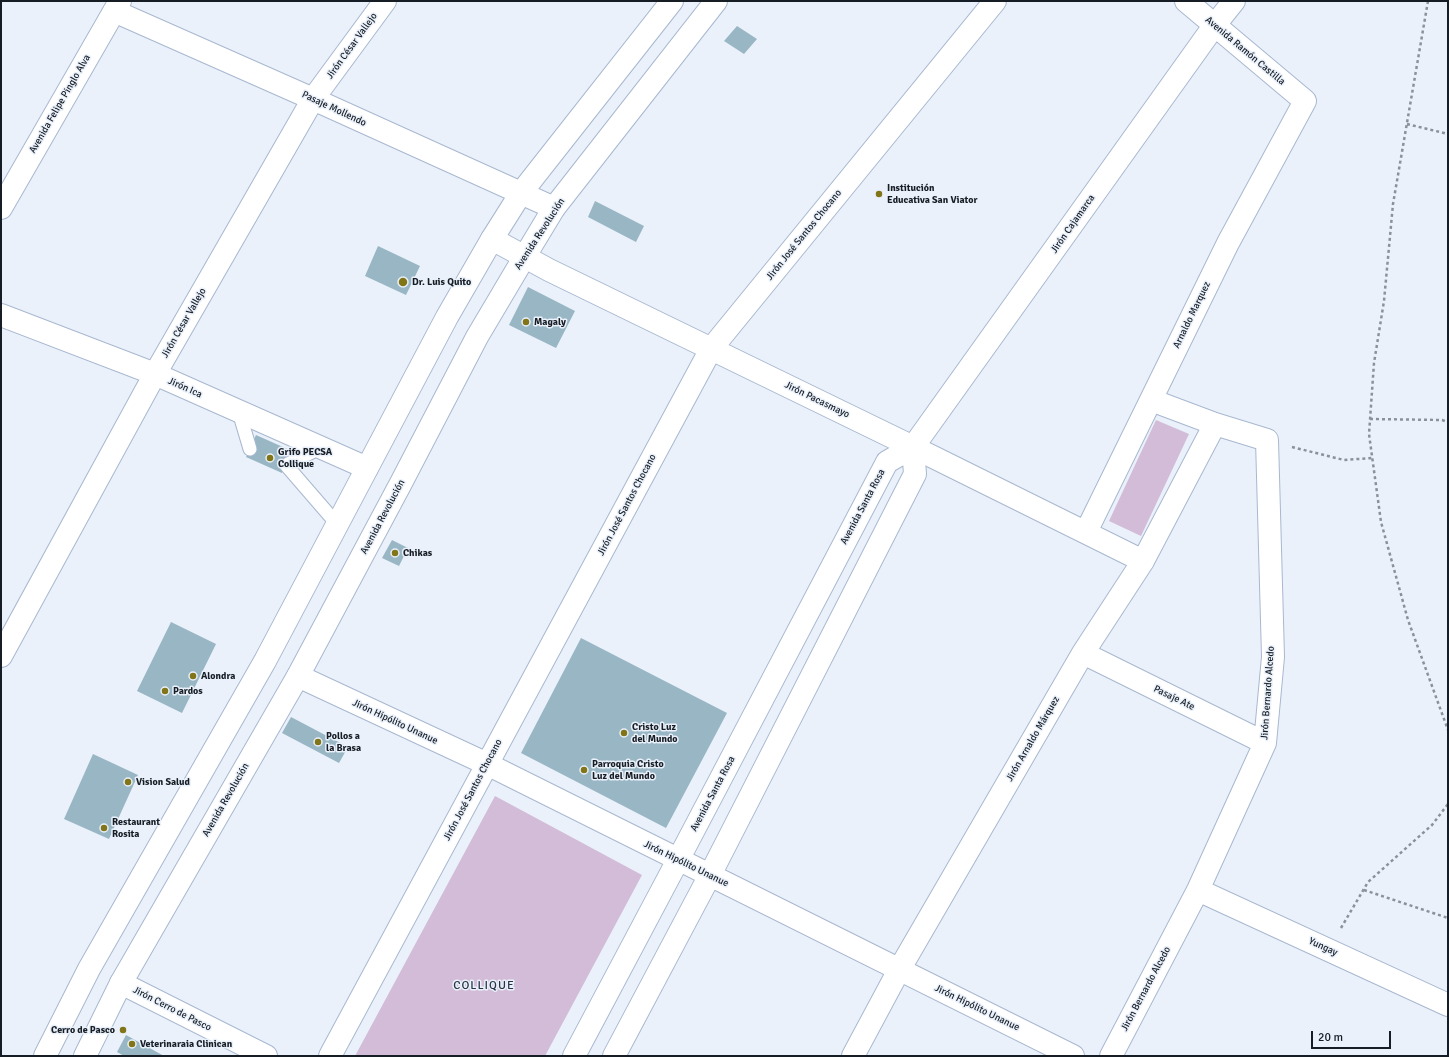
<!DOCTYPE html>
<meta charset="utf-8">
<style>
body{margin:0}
#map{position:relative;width:1449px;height:1057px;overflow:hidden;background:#eaf1fa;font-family:Signika,sans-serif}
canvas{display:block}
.frame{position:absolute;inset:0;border:2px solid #171d25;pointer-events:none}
.scale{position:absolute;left:1311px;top:1031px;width:80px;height:18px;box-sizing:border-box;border:2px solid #171d25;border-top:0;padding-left:5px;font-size:12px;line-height:14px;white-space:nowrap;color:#171d25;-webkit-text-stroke:3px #eaf1fa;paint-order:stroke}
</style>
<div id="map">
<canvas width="1449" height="1057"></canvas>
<div class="frame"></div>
<div class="scale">20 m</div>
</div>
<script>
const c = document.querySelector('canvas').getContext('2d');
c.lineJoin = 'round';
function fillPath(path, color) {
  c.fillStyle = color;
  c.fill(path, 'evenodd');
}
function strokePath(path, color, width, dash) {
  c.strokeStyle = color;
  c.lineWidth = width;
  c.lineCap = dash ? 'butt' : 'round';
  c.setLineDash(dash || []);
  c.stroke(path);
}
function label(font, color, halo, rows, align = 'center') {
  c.font = font + ' Signika,sans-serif';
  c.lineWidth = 3;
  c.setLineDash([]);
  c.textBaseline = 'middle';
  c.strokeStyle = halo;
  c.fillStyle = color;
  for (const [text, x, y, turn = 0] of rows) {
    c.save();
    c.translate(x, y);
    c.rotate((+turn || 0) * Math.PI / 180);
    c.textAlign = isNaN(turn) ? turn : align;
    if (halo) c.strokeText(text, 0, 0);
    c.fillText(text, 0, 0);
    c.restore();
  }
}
fillPath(new Path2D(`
 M1156,420l33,14 -48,102 -32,-15z
 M495,796l147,79 -97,181h-190z`), '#d3bcd8');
fillPath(new Path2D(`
 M737,26l20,13 -13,15 -20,-13z
 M595,201l49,25 -8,16 -48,-25z
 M378,246l42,20 -14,29 -41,-19z
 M528,287l47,24 -19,37 -47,-23z
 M256,435l36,16 -10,22 -36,-16z
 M392,540l16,8 -9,18 -17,-8z
 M171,622l45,22 -34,69 -45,-22z
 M581,638l146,75 -61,115 -145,-75z
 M291,717l57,30 -9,16 -57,-30z
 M93,754l45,21 -29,64 -45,-20z
 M126,1035l38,21h-40l-7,-4z`), '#98b6c4');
const service = new Path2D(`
 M239,412l11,37
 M320,448l-34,17 51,59`);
const minor = new Path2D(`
 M114,11l199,88 241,109
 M1,208l119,-207
 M1,315l154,59 212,94
 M1086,532l142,-289 77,-142 -119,-100
 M1143,561l-230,-114 301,-421 20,-25
 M1083,653l182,90
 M1,656l154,-282 158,-275 72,-98
 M298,676l189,88 586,292
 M1198,890l250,115
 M121,983l145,73
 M330,1056l381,-707 284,-348
 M853,1056l46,-86 184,-317 60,-92 72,-137
 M1111,1056l87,-166 67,-147 8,-86 -6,-217 -52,-16 -64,-24`);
const tertiary = new Path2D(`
 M492,239l57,31 364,177
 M574,1056l104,-196 209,-398 26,-15
 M614,1056l96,-181 205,-401 -2,-27`);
const primary = new Path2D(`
 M45,1056l44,-87 176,-308 182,-344 45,-78 29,-46 151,-192
 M85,1056l36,-73 177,-307 103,-193 76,-146 48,-81 29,-48 162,-207`);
strokePath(service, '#a8b8d0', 15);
strokePath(minor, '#a8b8d0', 24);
strokePath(tertiary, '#a8b8d0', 24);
strokePath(primary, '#a8b8d0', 24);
strokePath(new Path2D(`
 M1428,1l-35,203 -9,97 -10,62 -5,71 12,88 27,98 40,110
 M1407,124l41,10
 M1370,419l72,1 6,2
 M1292,447l52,13 28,-2
 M1364,890l84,28
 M1341,928l27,-46 64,-57 16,-21`), '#8b919a', 2.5, [3, 3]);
strokePath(service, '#fff', 13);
strokePath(minor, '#fff', 22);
strokePath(tertiary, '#fff', 22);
strokePath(primary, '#fff', 22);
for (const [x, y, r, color] of [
 [879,194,4,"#817518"],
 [403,282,5,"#817518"],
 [526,322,4,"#817518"],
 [270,458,4,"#817518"],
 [395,553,4,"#817518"],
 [193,676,4,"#817518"],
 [165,691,4,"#817518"],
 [624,733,4,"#817518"],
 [318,742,4,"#817518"],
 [584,770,4,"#817518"],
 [128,782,4,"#817518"],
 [104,828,4,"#817518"],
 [123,1030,4,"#817518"],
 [132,1044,4,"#817518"]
]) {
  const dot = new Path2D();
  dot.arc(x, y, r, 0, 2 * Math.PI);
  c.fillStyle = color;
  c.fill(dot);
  strokePath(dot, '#eaf1fa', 1.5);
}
label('10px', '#171d25', '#eaf1fa', [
 ["Jirón César Vallejo",352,46,-54],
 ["Avenida Ramón Castilla",1245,51,40],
 ["Avenida Felipe Pinglo Alva",60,104,-60],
 ["Pasaje Mollendo",334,109,25],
 ["Jirón Cajamarca",1073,224,-55],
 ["Avenida Revolución",540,234,-57],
 ["Jirón José Santos Chocano",804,235,-51],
 ["Arnaldo Marquez",1192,315,-64],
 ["Jirón César Vallejo",184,323,-60],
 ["Jirón Ica",185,388,24],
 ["Jirón Pacasmayo",817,400,26],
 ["Jirón José Santos Chocano",627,505,-62],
 ["Avenida Santa Rosa",863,507,-62],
 ["Avenida Revolución",383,517,-62],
 ["Jirón Bernardo Alcedo",1268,693,-86],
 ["Pasaje Ate",1174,698,26],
 ["Jirón Hipólito Unanue",395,722,25],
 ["Jirón Arnaldo Márquez",1033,739,-60],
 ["Jirón José Santos Chocano",473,790,-62],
 ["Avenida Santa Rosa",713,794,-62],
 ["Avenida Revolución",226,800,-60],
 ["Jirón Hipólito Unanue",686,864,26],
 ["Yungay",1323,947,25],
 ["Jirón Bernardo Alcedo",1146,989,-62],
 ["Jirón Hipólito Unanue",977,1008,26],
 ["Jirón Cerro de Pasco",172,1009,27]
]);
label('bold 10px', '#171d25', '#eaf1fa', [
 ["Institución",887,188],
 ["Educativa San Viator",887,200],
 ["Dr. Luis Quito",412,282],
 ["Magaly",534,322],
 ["Grifo PECSA",278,452],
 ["Collique",278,464],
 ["Chikas",403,553],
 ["Alondra",201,676],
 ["Pardos",173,691],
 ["Cristo Luz",632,727],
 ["del Mundo",632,739],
 ["Pollos a",326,736],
 ["la Brasa",326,748],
 ["Parroquia Cristo",592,764],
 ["Luz del Mundo",592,776],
 ["Vision Salud",136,782],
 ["Restaurant",112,822],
 ["Rosita",112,834],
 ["Cerro de Pasco",115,1030,"right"],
 ["Veterinaraia Clinican",140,1044]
], 'left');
c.letterSpacing = '1px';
label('12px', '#273447', '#eaf1fa', [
 ["COLLIQUE",484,986]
]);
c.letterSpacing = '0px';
</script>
